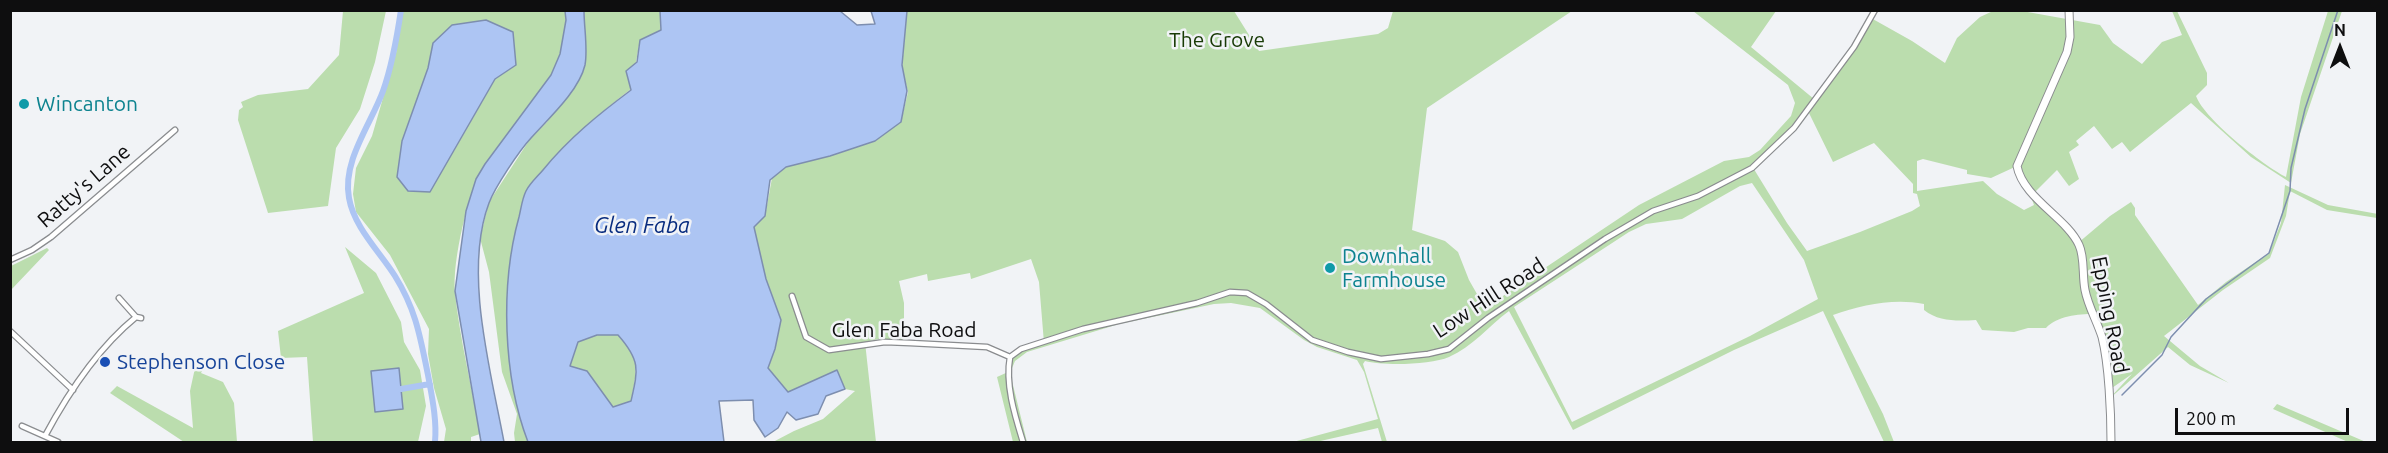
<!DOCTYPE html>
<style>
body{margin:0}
#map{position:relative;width:2388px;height:453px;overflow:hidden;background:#f1f3f6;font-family:Ubuntu,sans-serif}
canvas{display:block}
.frame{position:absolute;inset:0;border:12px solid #0e0e0f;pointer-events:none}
.north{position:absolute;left:2310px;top:18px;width:60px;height:60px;-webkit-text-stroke:4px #f1f3f6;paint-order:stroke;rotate:0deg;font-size:16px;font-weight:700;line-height:24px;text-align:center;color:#0e0e0f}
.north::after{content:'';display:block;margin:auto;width:21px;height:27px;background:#0e0e0f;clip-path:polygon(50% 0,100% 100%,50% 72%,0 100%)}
.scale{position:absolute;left:2175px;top:408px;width:174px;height:27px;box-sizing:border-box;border:3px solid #0e0e0f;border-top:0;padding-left:8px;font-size:18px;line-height:21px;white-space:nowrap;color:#0e0e0f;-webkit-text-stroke:4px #f1f3f6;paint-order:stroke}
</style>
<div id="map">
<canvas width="2388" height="453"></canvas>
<div class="frame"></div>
<div class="north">N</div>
<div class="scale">200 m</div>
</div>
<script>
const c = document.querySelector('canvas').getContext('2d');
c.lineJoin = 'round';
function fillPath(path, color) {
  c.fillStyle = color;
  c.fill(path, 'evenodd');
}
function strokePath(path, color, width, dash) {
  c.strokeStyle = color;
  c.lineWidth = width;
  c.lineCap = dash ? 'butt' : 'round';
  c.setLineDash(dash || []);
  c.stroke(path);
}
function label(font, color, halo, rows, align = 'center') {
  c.font = font + ' Ubuntu,sans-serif';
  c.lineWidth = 5;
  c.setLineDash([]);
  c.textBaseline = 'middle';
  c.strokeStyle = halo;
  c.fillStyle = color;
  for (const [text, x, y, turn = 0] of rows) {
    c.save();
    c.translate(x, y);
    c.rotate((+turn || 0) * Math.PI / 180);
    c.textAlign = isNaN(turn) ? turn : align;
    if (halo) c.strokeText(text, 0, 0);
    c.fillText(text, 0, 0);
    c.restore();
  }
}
fillPath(new Path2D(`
 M907,10l327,1 25,40 119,-17 10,-6 5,-17h179l-145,97 -15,122 33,11 13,11 11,28 16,28 154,-103 85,-44 25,-4 11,-7 31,-34 4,-13 -7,-18 -95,-74h83l-25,36 63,52 -37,44 -25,23 35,57 20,28 53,-19 52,-21 8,-5 -3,-12 -4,-1v-9l-39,-41 -41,19 -24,-49 62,-95 41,23 33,22 12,-25 23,-21 13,-6h29l78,14 13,18 29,21 20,-22 20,-7 -10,-24h5l30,62v12l-11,11c9,24 67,69 90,81l15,-80 27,-86h14l-42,123 -9,49 -40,-26 -60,-54 -61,49 -8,-10 -10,7 -18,-23 -18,15 3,4 -10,7 10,27 -10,7 -12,-16 -24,24 45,49 32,-27 21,-14 4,6v7l63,90 28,-23 43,-29 12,-30 4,-38 43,20 50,9 -1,4 -50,-8 -37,-19 -4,25 -16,42 -47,32 -59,46 36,30 29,17 -39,-18 -22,-18 -60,53 24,-26 -20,14 -6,-12 -2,-27 -10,-35c-16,0 -37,2 -48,14h-18l-14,4 -32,-2 -6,-10c-18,1 -37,2 -52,-10v-6c-31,-6 -62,1 -91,11l50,99 11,28h-10l-61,-131 -89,39 -161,80 -64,-119c-20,15 -37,36 -60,46 -18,8 -66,9 -84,4l-2,3 24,78h-5l-4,-14 -62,14h-23l85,-23 -14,-47 -7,-12 -40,-13 -13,-7 -44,-32 -29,-5 -17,1 -95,20 -92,28 -12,9 -5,12 17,69h-14l-16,-65 11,-5 2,-15 11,-8 23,-6 -5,-61 -8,-23 -60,20 -1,-6 -42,8 -1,-7 -28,7 5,22v40l-26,-4 -13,3 11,100h-103l21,-11 29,-12 32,-28 -10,-2 -8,-19 -49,22 -20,-24 7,-19 6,-29 -15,-41 -12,-52 11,-11 7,-38 15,-12 43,-10 45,-15 26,-19 7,-30 -6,-25zM1923,159l44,11v4l24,4 26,-12 -2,8 16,23 3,8 -10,5 -27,-16 -14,-13 -66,10v-30zM1752,183l52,77 14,39 -68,37 -178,86 -58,-115 115,-75 17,-8 36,-5 58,-33z
 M343,11h43l-11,51 -15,47 -24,39 -8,58 -60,7 -30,-93 1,-10 4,-3 -2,-5 17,-7 50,-6 31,-34z
 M403,11h162l1,9 -6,34 -9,21 -66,89c-17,28 -33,97 -30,129 5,47 17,94 25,141l-9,3v5h-27l2,-13 -12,-41 -6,-34 1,-25 -39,-74 -34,-43 -3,-18 3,-26 16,-32 24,-83zM433,43l83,22 -21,14 -41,72 -57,26 5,-36 26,-73z
 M584,11h76l1,19 -21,10 -9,49c-32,25 -62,49 -87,81 -6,6 -14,13 -18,21 -4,8 -5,18 -7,26 -19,68 -16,159 9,225h-13l-1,-9 3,-19 -15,-42 -13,-100 -9,-34 9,-36 41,-63 17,-17 38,-58z
 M345,247l31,26 25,49 3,20 16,28 6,36 -8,36h-105l-6,-85 -26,1 -3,-27 86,-38z
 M47,248l2,2 -38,40v-24z
 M597,335h21c23,26 19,34 13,66l-18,6 -26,-36 -17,-5 8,-24z
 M195,368l8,1 -2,4 22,9 11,21 3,39h-53l-74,-49 7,-7 76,42 -3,-37z
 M2277,404l89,38h-18l-75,-33z`), '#bbddae');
const water = new Path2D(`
 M565,11h19c0,16 4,38 1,54 -6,26 -37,54 -54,73 -12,13 -36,49 -42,65 -26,69 2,169 15,239h-23l-26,-151 11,-80 10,-32 9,-15 66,-89 9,-21 6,-34z
 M660,11h180l17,14 18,-1 -4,-13h36l-5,54 5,26 -6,31 -26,19 -45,15 -44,11 -16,13 -5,36 -11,11 12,52 15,41 -6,29 -7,19 20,24 49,-22 8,19 -19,7 -8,18 -22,6 -9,-8 -9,16 -13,9 -11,-17 -1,-20 -34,1 5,41h-196c-25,-65 -28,-157 -9,-225 2,-8 3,-18 7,-26 4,-8 12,-15 17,-21 26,-32 56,-56 88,-80l-5,-19 11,-9 3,-22 21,-10zM597,335h21c23,26 20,35 13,66l-18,6 -26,-36 -17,-5 8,-24z
 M486,20l27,12 3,33 -21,14 -65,113 -22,-1 -11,-14 5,-36 26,-73 5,-25 19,-18z
 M399,368l4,41 -28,3 -4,-41z`);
fillPath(water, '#adc5f3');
strokePath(water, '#7d8eaf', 1.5);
strokePath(new Path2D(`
 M2122,395l40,-40 9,-18 35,-38 63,-46 21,-62 1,-23 14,-59 33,-99`), '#7d8eaf', 1.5);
strokePath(new Path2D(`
 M401,10c-4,27 -9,56 -18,81 -12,33 -41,70 -34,107 5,29 30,53 46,78 21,34 25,60 33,99 4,22 9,45 7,67
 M401,389l29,-5`), '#adc5f3', 6);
const minor = new Path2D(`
 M10,260l22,-10 19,-13 124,-107
 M792,296l14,41 23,13 56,-8 25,1 77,4 23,10
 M119,298l17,19 5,1
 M10,331l63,59
 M1010,357l11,-8 62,-20 114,-26 33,-11 17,1 19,11 46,36 36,12 33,7 47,-5 21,-5 39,-31 117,-79 48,-28 45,-15 54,-28 42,-40 60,-81 21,-37
 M1010,357c-5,28 5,59 13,85
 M22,426l36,16
 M45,436c23,-43 53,-88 91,-119`);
const secondary = new Path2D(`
 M2069,10l1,27 -3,15 -50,114c6,32 50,52 62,79 6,13 3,30 6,45 3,16 12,31 17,47 7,28 9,76 9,105`);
strokePath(minor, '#8a8c8f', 7);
strokePath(secondary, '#8a8c8f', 9);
strokePath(minor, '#fff', 4.5);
strokePath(secondary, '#fff', 7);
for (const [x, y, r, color] of [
 [24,104,6,"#0f9aa8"],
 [1330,268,6,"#0f9aa8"],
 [105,362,6,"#1a4fb4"]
]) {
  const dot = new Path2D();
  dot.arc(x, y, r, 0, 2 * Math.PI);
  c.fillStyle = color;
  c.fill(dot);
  strokePath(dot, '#f1f3f6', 2);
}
label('21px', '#183a05', '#f1f3f6', [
 ["The Grove",1217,40]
]);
label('21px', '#0d838f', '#f1f3f6', [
 ["Wincanton",36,104],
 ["Downhall",1342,256],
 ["Farmhouse",1342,280]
], 'left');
label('21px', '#0e0e0f', '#f1f3f6', [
 ["Ratty's Lane",84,186,-41],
 ["Low Hill Road",1489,298,-33],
 ["Epping Road",2110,315,79],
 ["Glen Faba Road",904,330]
]);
label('21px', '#164399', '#f1f3f6', [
 ["Stephenson Close",117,362]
], 'left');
label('italic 22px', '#082c7f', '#f1f3f6', [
 ["Glen Faba",642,226]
]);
</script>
